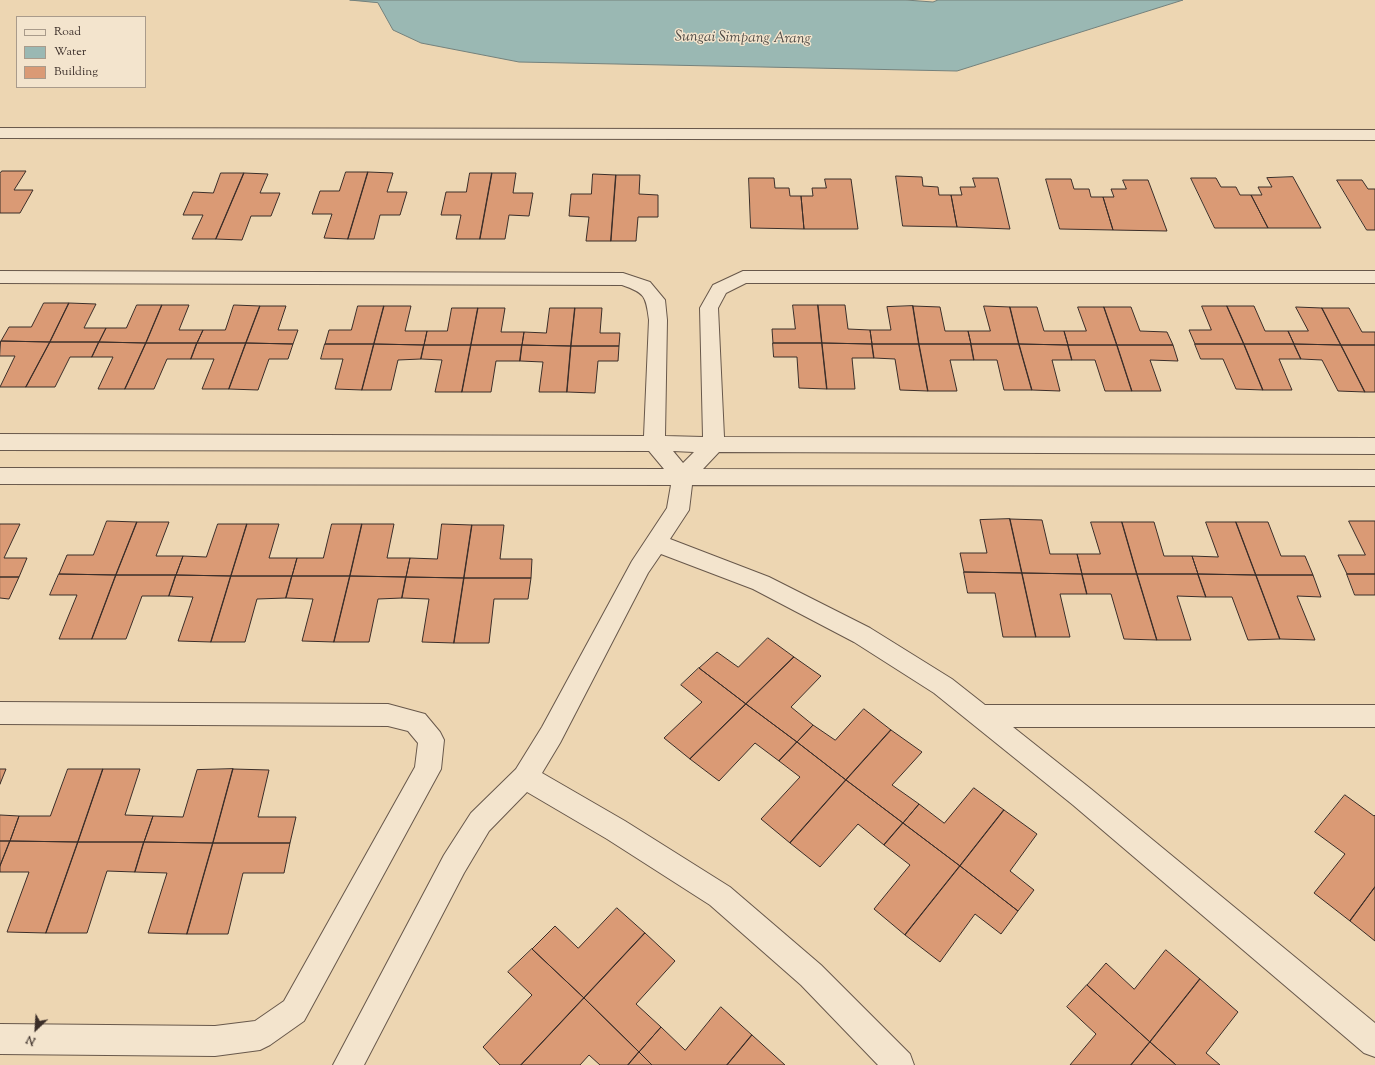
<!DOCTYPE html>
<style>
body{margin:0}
#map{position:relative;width:1375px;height:1065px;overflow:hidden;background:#edd6b2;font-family:"Sorts Mill Goudy",serif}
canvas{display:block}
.legend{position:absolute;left:16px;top:16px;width:130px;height:72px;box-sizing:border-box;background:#f3e4cd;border:1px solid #a99b8b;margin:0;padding:5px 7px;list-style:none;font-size:12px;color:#3b2e29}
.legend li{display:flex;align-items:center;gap:8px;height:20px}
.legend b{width:20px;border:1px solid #a99b8b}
.north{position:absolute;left:16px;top:1009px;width:40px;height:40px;-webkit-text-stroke:3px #f3e4cd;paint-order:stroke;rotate:205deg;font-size:11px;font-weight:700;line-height:16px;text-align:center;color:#3b2e29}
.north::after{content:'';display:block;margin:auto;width:14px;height:18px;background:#3b2e29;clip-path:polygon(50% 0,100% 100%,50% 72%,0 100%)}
</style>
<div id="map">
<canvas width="1375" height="1065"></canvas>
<ul class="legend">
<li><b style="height:5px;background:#f3e4cd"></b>Road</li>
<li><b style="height:11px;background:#9ab8b3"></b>Water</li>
<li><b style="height:11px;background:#da9a75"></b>Building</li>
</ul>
<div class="north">N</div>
</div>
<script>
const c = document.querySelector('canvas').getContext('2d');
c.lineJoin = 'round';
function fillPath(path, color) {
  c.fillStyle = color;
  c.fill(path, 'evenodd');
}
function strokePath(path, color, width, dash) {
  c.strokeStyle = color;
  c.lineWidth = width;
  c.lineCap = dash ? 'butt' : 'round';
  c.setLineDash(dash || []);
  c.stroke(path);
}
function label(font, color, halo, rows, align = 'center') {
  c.font = font + ' "Sorts Mill Goudy",serif';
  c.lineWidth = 3;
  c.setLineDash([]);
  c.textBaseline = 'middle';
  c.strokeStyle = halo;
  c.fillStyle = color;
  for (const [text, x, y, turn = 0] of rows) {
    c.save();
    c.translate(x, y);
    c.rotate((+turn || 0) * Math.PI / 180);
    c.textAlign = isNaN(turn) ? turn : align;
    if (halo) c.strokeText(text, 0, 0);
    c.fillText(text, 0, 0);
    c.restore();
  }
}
const water = new Path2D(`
 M350,0h556l27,2 5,-2h245l-226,71 -438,-9 -98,-19 -28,-13 -15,-27z`);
fillPath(water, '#9ab8b3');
strokePath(water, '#74817c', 1);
const building = new Path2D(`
 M2,171h24l-12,19h19l-13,23h-20v-39z
 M346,172h22l-20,67 -24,-1 8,-24h-20l8,-23h19z
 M368,172l25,1 -6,19h20l-7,23h-20l-6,24h-26z
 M221,173h23l-28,66h-24l11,-24h-20l10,-23 20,1z
 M244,173l24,1 -8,19h20l-9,23h-20l-9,24 -26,-1z
 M470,173h22l-12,66h-24l5,-24h-20l5,-23h20z
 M492,173h24l-3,20h20l-4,23 -20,-1 -4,24h-25z
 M593,174l23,1 -5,66h-25l3,-24 -20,-1 2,-22h20z
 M616,175h24l-1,19 19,1v22h-20l-2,24h-25z
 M896,176l26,1 1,9 15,1 1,8h12l6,32 -54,-1z
 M1293,177l28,51h-53l-17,-33h11l-4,-8h14l-5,-9z
 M749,178h25l1,10h14l1,8h11l3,33 -53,-1z
 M973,178h25l12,51 -53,-2 -6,-32h11l-2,-8h15z
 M1191,178h25l5,9h15l4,8h11l17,33h-53z
 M825,179h26l7,50h-54l-3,-33h12l-1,-8h14z
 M1046,179h25l3,10h15l2,8h12l10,33 -53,-1z
 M1123,180h25l19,51 -54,-1 -10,-33h11l-3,-8h15z
 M1337,180h25l6,9h7v41h-8z
 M44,303h25l-19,39 -49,-1 8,-14h22z
 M69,303l27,1 -12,24h22l-7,14h-49z
 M137,305h25l-16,38 -47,-1 7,-14h20z
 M162,305h27l-10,25h24l-6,13h-51z
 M234,305l26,1 -14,37h-49l6,-13h22z
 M793,305h25l4,38h-49l-1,-14h23z
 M818,305h27l3,24 22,1 2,14 -50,-1z
 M260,306h26l-8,24h20l-5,14 -47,-1z
 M358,306h26l-10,38h-49l4,-14h22z
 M384,306h27l-6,25h22l-3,14 -50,-1z
 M913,306l6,38h-47l-2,-14h21l-4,-23z
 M913,306l27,1 5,24h23l3,13h-52z
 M984,306l26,1 9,37h-48l-3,-13h22z
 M1202,306h25l17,38h-49l-6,-14h22z
 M1227,306h27l11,25h23l6,13h-50z
 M1010,307h27l7,24h20l4,14 -49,-1z
 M1078,307h26l13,38h-49l-4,-14h22z
 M1104,307h27l9,24 27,1 6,13h-56z
 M1296,307l26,1 19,37 -47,-1 -6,-13h20z
 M452,308h26l-7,37h-47l3,-14h20z
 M478,308h27l-4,24h23l-2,13h-51z
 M550,308h25l-4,38 -49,-1 2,-13 22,1z
 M575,308h27l-2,25h20l-1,13h-48z
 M1322,308h27l13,24h13v13h-34z
 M1,341l49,1 -24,45h-26l15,-31h-15z
 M50,342h49l-7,15h-22l-15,30h-29z
 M99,342l47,1 -21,46h-27l15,-32h-21z
 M146,343h51l-6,16h-24l-13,30h-29z
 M197,343h49l-17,46h-27l12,-30h-23z
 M246,343l47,1 -5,15h-19l-11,31 -29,-1z
 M773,343h49l5,46 -28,-1 -2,-31h-23z
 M822,343l50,1 2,14h-22l3,31h-28z
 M325,344h49l-12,46 -27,-1 8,-30h-22z
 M374,344l50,1 -3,14 -23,1 -7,30h-29z
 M872,344h47l9,47 -28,-1 -5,-31 -21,-1z
 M919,344h52l3,16h-24l7,31h-29z
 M971,344h48l13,46h-28l-7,-30h-23z
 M1019,344l49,1 4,15h-20l8,31 -28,-1z
 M1195,344h49l19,46 -27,-1 -13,-30h-22z
 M1244,344h50l7,15h-22l13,31h-29z
 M1294,344l47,1 24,47 -27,-1 -16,-31 -21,-1z
 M424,345h47l-9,47h-27l7,-32 -21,-1z
 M471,345h51l-2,16h-24l-5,31h-29z
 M522,345l49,1 -4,46h-28l4,-30 -23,-1z
 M1068,345h49l15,46h-27l-10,-31h-23z
 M1117,345h56l5,16 -28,-1 11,31h-29z
 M1341,345h34v47h-10z
 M571,346h48l-1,15h-20l-3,32 -28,-1z
 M1010,519l12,54 -58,-1 -4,-19h27l-7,-33z
 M1010,519l32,1 8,34h27l5,20 -60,-1z
 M107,521l30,1 -21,53 -57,-1 8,-19h26z
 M1349,521h26v53h-28l-9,-19h27z
 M137,522h32l-13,34h27l-7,19h-60z
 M1091,522h31l15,52h-55l-5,-20h23z
 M1122,522h32l10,34h28l6,18h-61z
 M1206,522h30l20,53 -58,-1 -6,-18 26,1z
 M1236,522h32l13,34h24l8,19h-57z
 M0,524h20l-16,34h23l-8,19h-19z
 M218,524h29l-16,52 -55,-1 7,-19 23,1z
 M247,524h32l-10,34h28l-5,18h-61z
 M332,524h30l-12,52h-58l5,-18h26z
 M362,524h32l-7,34h23l-4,19 -56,-1z
 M442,524l30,1 -8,53 -58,-1 4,-19 27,1z
 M472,525h32l-4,34h32l-1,19h-67z
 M964,572l58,1 14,64h-33l-8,-44h-27z
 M1022,573l60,1 5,20h-27l10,43h-34z
 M59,574l57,1 -24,64h-33l18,-44h-27z
 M1082,574h55l20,66 -33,-1 -13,-45h-24z
 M1137,574h61l8,23 -29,-1 14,44h-34z
 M1198,574l58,1 24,64 -32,1 -16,-43h-26z
 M1347,574h28v21h-20z
 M116,575h60l-7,21h-27l-16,43h-34z
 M176,575l55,1 -20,66 -33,-1 15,-44 -24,-1z
 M1256,575h57l8,22 -24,-1 18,44 -35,-1z
 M231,576h61l-6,22 -29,1 -12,43h-34z
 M292,576h58l-16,66 -32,-1 11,-42 -27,-1z
 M350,576l56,1 -4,21 -24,1 -9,43h-35z
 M0,577h19l-10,22 -9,-1z
 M406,577l58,1 -10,65 -32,-1 7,-43 -27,-1z
 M464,578h67l-3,21h-34l-5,44h-35z
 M768,638l26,19 -48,47 -47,-36 18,-16 21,15z
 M794,657l27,19 -30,31 22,18 -16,17 -51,-38z
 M699,668l47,36 -56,55 -26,-21 38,-36 -21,-17z
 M746,704l51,38 -18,19 -24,-18 -36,38 -29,-22z
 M864,709l27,21 -45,50 -49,-38 16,-17 22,15z
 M891,730l31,22 -30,33 27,19 -16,19 -57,-43z
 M797,742l49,38 -56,63 -29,-24 39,-42 -21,-16z
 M0,769h6l-6,15z
 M68,769h35l-25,73 -68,-1 9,-25h31z
 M103,769h37l-15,46 28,1 -9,26h-66z
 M233,769l36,1 -11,47h38l-6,26h-77z
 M233,769l-20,74 -69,-1 9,-26 30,1 14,-47z
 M846,780l57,43 -19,22 -26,-21 -38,43 -30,-24z
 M974,788l30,22 -44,56 -57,-43 16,-19 25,19z
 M1345,795l29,21 1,-1v72l-25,34 -36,-28 31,-39 -30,-22z
 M1004,810l33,24 -27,37 24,19 -16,21 -58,-45z
 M0,815l19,1 -9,25h-10z
 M903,823l57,43 -55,69 -31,-26 36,-44 -26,-20z
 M0,841h10l-10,25z
 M10,841l68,1 -32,91 -39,-1 22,-60h-29v-6z
 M78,842h66l-9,30 -28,-1 -20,62h-41z
 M144,842l69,1 -26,91 -39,-1 19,-60 -32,-1z
 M213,843h77l-6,30h-41l-15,61h-41z
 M960,866l58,45 -17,23 -26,-20 -35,48 -35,-27z
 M1375,887v54l-25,-20z
 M617,908l28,25 -61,65 -52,-49 23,-23 23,22z
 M645,933l30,28 -39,43 25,23 -22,25 -55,-54z
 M532,949l52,49 -63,67h-21l-17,-18 49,-52 -24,-23z
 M1166,950l34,29 -50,63 -63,-57 19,-22 28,26z
 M1200,979l38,33 -32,41 14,12h-44l-26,-23z
 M1087,985l63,57 -19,23h-61l26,-31 -29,-27z
 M584,998l55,54 -11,13h-28l-11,-10 -9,10h-59z
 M721,1007l31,28 -25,30h-75l-13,-13 22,-25 24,23z
 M752,1035l33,30h-58z
 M1150,1042l26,23h-45z
 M639,1052l13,13h-24z`);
fillPath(building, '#da9a75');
strokePath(building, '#3b2e29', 1);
const minor = new Path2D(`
 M0,128l1375,2v10l-1375,-2z
 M0,271l623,2 27,9 15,18 2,20 -2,116 38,1 -3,-129 13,-23 30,-14h632v12h-629l-20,10 -8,15 6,129 651,1v16l-656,-2 -16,17 672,1v16l-683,-1 -3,25 -19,29 99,38 101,51 82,51 33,26h390v22h-362l78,62 284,234v34l-11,-4 -291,-248 -139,-112 -80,-51 -101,-53 -92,-35 -13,19 -88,170 -18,30 83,48 105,66 91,78 89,89 4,11h-36l-77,-80 -91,-80 -103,-66 -80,-47 -38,39 -25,42 -100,192h-31l111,-210 27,-42 45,-44 26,-42 90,-166 35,-53 4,-23 -671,-1v-16l664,1 -15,-18 -649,-1v-16l644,2 5,-116c-3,-24 -4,-27 -27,-35l-622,-2zM673,451l21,1 -11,11z
 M0,702l388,2 37,10 15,18 4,8 -3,29 -137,252 -34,24 -10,5 -45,6 -215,-2v-30l215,2 40,-5 29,-20 131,-234 3,-24 -10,-12 -20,-5 -388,-2z`);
strokePath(minor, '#68584b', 2);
fillPath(minor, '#f3e4cd');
label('italic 15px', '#4e4a45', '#f3e4cd', [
 ["Sungai Simpang Arang",743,39,1]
]);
</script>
